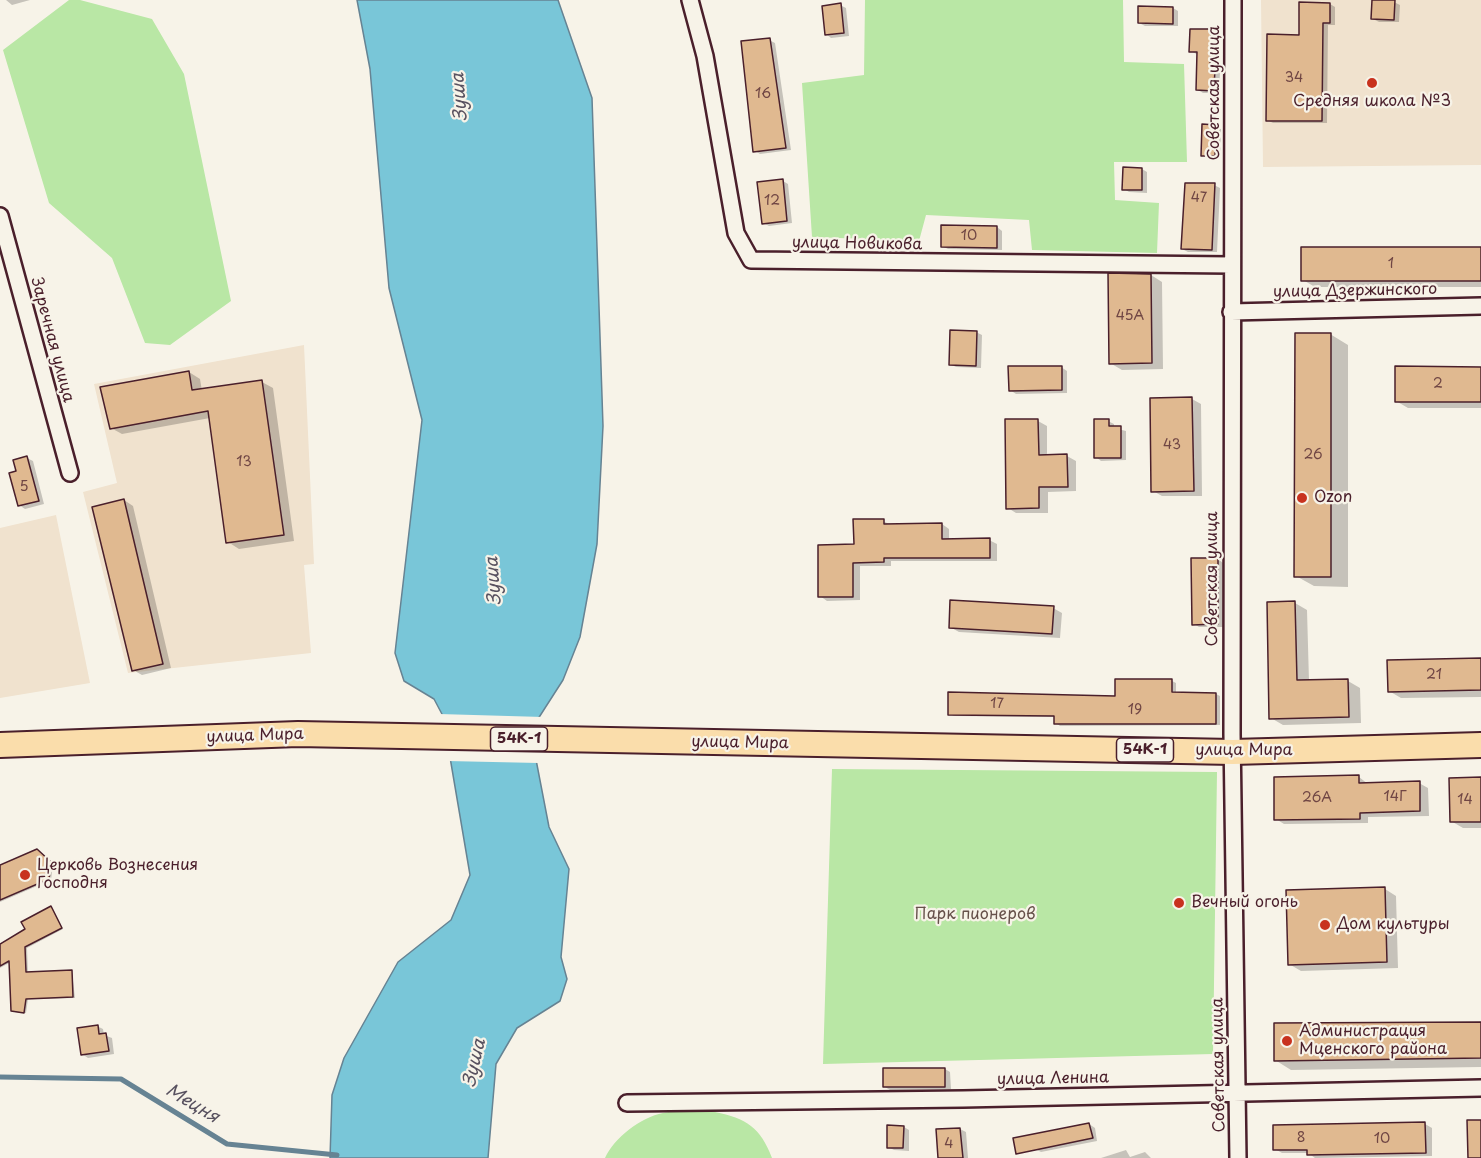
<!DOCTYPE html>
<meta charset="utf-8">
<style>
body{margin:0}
canvas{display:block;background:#f7f3e8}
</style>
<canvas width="1481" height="1158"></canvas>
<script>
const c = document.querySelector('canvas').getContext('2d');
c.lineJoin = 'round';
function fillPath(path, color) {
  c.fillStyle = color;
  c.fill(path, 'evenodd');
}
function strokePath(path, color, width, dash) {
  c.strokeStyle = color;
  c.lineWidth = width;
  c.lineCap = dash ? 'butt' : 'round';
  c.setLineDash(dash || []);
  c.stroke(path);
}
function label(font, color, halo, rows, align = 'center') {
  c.font = font + ' "Playpen Sans",sans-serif';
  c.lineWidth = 4.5;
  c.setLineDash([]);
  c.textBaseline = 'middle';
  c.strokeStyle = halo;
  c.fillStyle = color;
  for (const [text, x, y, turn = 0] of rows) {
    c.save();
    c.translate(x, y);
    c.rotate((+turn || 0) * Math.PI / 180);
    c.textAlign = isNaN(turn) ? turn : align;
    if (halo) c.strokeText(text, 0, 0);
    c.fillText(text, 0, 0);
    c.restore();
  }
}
fillPath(new Path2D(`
 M1261,0h220v165l-218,2z
 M304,345l10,219 -10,1 7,88 -183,20 -45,-181 34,-9 -23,-99z
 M56,515l34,168 -90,15v-170z`), '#f0e2ce');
fillPath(new Path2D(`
 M69,0h11l72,19 32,55 47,227 -61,44 -25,-2 -33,-85 -63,-55 -46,-153z
 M865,0h258l1,62 60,2 3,98h-73l1,38 44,3 -2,50 -125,-3 -3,-30 -103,-5 -7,26 -107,-4 -10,-154 62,-8z
 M832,769l385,3 -4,282 -390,10z
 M715,1112c31,6 46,16 57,46h-167c9,-20 36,-41 58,-45 17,-3 35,-1 52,-1z`), '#b9e7a5');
const water = new Path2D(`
 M357,0h201l34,98 11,328 -6,118 -17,93 -17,43 -27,42 -3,22 16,83 20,42 -8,88 6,22 -7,22 -43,27 -21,36 -8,94h-158l2,-63 12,-37 54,-96 53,-42 19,-45 -27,-159 -9,-17 -30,-18 -9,-28 27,-233 -33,-132 -19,-219z`);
fillPath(water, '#79c6d8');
strokePath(water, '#668393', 1.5);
fillPath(new Path2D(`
 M439,714l104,3 -4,6 -3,21 3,19 -92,-2z`), '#f7f3e8');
fillPath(new Path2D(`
 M6,0h24l-18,5z
 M1394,2l6,3 -1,17h-20l-6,-3z
 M1330,4l5,3v18h-7l-1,98h-54l-6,-3 33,-84z
 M840,5l6,3 3,28 -18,2 -5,-4z
 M1173,8l5,3v15h-33l-6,-3z
 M1210,30l6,4 -1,35 5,3 -1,21h-16l-5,-3v-35l-7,-4z
 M769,40l6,3 16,107 -31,4 -5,-3z
 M1215,126l6,3 -1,30 -12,-1 -5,-3z
 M1142,169l5,3v21l-18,-1 -5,-3z
 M783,181l5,3 4,39 -23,3 -6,-3z
 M1214,185l6,3 -3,64h-29l-6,-3z
 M997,227l5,4v19l-54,-1 -6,-3z
 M1481,248v39h-166l-12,-7z
 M1151,275l11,7 1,87 -41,1 -12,-7z
 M976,332l6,3 -1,33 -25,-1 -6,-3z
 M1330,334l18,11v242l-34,-1 -18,-10z
 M1061,367l6,4v22l-51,1 -6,-4z
 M1481,368v40h-73l-12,-7z
 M189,372l11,7 2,12 60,-9 11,6 21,153 -55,8 -11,-7 -18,-124 -88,16 -11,-6z
 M1192,399l9,5 1,92h-40l-9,-5 -1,-91z
 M1038,421l9,5v30h20l9,5v30l-28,1v21h-32l-8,-5z
 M1108,421l6,3v4l12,3v29l-25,1 -5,-4z
 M27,458l6,3 11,43 -19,5 -6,-4 -2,-33z
 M124,500l9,6 38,162 -29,7 -9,-5z
 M883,521l8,4 51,-1 7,5v11h40l8,4v17h-106v5h-31v34l-33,1 -7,-5 35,-50z
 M1218,559l5,4v64h-24l-5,-3z
 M1295,603l12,7 2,71h39l12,7 1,35 -78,2 -12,-7z
 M1053,608l9,5 -2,25 -101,-6 -9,-5z
 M1481,660v37l-80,1 -12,-7z
 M1172,681l4,2v11h40l4,2v29l-160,1 -4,-3v-6l-102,-1 -4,-2 167,-16z
 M1359,777l9,7 51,-1 9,5 1,28 -61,1v6l-84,1 -8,-5z
 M1481,779v49h-18l-12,-7z
 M39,852l14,13 -2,15 -51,22v-35z
 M1385,889l11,7 2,72 -97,3 -12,-7z
 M54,914l9,15 -36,19 1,25 44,-1 3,26 -47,1 -2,14 -11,-1 -3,-2 -1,-48 -11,6v-22z
 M1481,1023v44l-190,3 -16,-10z
 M97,1026l6,3 1,6 8,3 2,16 -26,4 -6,-4z
 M945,1069l5,3 1,17 -61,1 -5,-3z
 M1089,1124l6,4 2,13 -56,11 -6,-3z
 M1425,1124l7,4v28l-117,2 -7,-5h-26l-7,-4z
 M904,1127l5,3v21l-15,-1 -6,-3z
 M960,1129l6,3 2,26h-29z
 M1126,1150l4,7 15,-5 6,6h-50z`), '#0003');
strokePath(new Path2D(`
 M0,1077l121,2 106,65 110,11`), '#668393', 5);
const building = new Path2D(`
 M1372,0h23l-1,20 -23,-1z
 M1299,2l31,1v20h-7l-1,98h-56l1,-87 32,1z
 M841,3l3,30 -19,2 -3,-29z
 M1138,6l35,1v17l-35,-1z
 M1190,29h21l-1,38h5l-1,24 -18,-1 1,-38h-8z
 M770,38l16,110 -33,4 -12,-111z
 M1202,124l14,1 -1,31h-14z
 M1123,167l19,1v22h-20z
 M783,179l4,42 -25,3 -5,-42z
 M1185,183h30l-3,67 -31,-1z
 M941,225l56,1v22l-56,-1z
 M1301,247h180v34h-180z
 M1108,273l43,1 1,89 -43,1z
 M950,330l27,1 -1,35 -27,-1z
 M1295,333h36v244h-37z
 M1008,366h54v24l-53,1z
 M1395,366l86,1v35h-86z
 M189,371l3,19 70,-10 22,155 -58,8 -18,-132 -98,18 -10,-42z
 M1192,397l2,94 -43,1 -1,-94z
 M1005,419h33l1,36 28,-1 1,33h-29v21l-33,1z
 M1094,419h15v7h12v32h-27z
 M27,456l12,45 -21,5 -9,-33 7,-2 -3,-11z
 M124,499l39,165 -31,7 -40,-164z
 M853,519h31v5l58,-1v16l48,-1v20h-106v4l-31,1v34h-35v-52l36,-1z
 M1191,558h27v66l-26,1z
 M950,600l104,6 -2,28 -103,-6z
 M1295,601l2,79 51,-1 1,38 -80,2 -2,-117z
 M1481,658v32l-93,2 -1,-32z
 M1115,679h57v13l44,1v31h-162v-8l-106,-1v-23l167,4z
 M1359,775v8l61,-2v30l-60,2v6l-86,1v-43z
 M1481,777v45h-31l-1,-44z
 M37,849l14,13 -2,17 -49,21v-35z
 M1385,887l2,75 -99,3 -2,-75z
 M51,906l11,22 -37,19 1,25 46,-2 1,27 -47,2 -2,14 -13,-2 -2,-50 -9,5v-22l25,-15 -4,-7z
 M1481,1022v36l-207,3v-38z
 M98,1025l1,9 7,-1 3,18 -28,4 -4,-27z
 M883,1068h62v19h-62z
 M1467,1120h14v38h-13z
 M1425,1122l1,31 -119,2v-5h-34v-25z
 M1089,1123l4,15 -77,16 -3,-16z
 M887,1125l17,1 -1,22h-16z
 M960,1128l3,30h-25l-2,-29z`);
fillPath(building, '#e0b990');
strokePath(building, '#4a1f2b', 1.5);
const minor = new Path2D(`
 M690,0l15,56 31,177 15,27 480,5
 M1233,0l-1,734 6,424
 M0,216l70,257
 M1231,312l250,-6
 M627,1103l336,-4 518,-11`);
const primary = new Path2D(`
 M0,745l298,-11 935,18 248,-7`);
strokePath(minor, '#4a1f2b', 20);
strokePath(primary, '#4a1f2b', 28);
strokePath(minor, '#f7f3e8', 15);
strokePath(primary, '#faddab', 24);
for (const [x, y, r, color] of [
 [1372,83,6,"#c8321e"],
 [1302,498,6,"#c8321e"],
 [25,875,6,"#c8321e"],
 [1179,903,6,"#c8321e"],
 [1325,925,6,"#c8321e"],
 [1287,1041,6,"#c8321e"]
]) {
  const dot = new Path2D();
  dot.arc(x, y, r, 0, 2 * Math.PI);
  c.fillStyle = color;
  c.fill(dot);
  strokePath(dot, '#f7f3e8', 2);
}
label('14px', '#704644', null, [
 ["34",1294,78],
 ["16",763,94],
 ["47",1199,198],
 ["12",772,201],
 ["10",969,236],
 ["1",1391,264],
 ["45А",1130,316],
 ["2",1438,384],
 ["43",1172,445],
 ["26",1313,455],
 ["13",244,462],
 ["5",24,487],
 ["21",1434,675],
 ["17",997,704],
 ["19",1135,710],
 ["14Г",1395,797],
 ["26А",1317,798],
 ["14",1465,800],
 ["8",1301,1138],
 ["10",1382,1139],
 ["4",949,1144]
]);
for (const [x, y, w] of [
 [519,739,57],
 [1145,750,57]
]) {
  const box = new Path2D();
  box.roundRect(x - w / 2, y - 12, w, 24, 4.5);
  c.fillStyle = '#f7f3e8';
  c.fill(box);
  strokePath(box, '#4a1f2b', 1.5);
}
label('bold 15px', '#4a1f2b', null, [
 ["54К-1",519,739],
 ["54К-1",1145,750]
]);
label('16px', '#4a1f2b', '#f7f3e8', [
 ["Советская улица",1215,93,-90],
 ["улица Новикова",857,244,1],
 ["улица Дзержинского",1355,291,-1],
 ["Заречная улица",52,340,75],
 ["Советская улица",1213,579,-90],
 ["улица Мира",255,736,-2],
 ["улица Мира",740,743,1],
 ["улица Мира",1244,751],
 ["Советская улица",1219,1065,-91],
 ["улица Ленина",1053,1079,-1]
]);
label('16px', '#4a1f2b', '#f7f3e8', [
 ["Средняя школа №3",1372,102,"center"],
 ["Ozon",1314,498],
 ["Церковь Вознесения",37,866],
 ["Господня",37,884],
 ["Вечный огонь",1191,903],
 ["Дом культуры",1337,925],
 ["Администрация",1299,1032],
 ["Мценского района",1299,1050]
], 'left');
label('16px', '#66514a', '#f7f3e8', [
 ["Парк пионеров",975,915]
]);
label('italic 18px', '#58515f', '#f7f3e8', [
 ["Зуша",460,97,-94],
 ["Зуша",494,581,-94],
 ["Зуша",475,1063,-77],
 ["Мецня",192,1104,31]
]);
</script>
